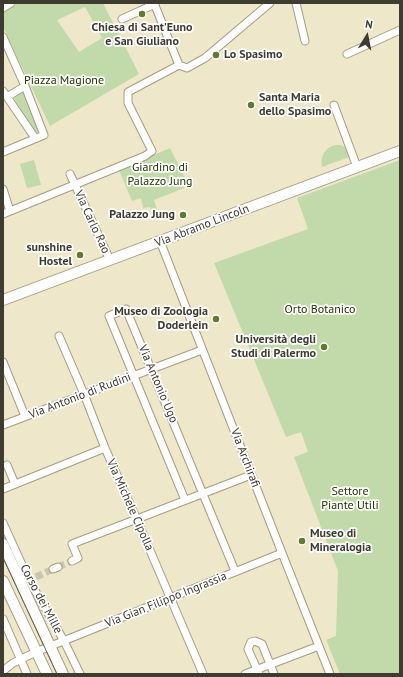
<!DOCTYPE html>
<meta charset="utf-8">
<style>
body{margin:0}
#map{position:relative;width:403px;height:677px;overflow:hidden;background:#eee7ca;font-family:"PT Sans",sans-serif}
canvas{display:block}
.frame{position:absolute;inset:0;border:4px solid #3e3b30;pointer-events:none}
.north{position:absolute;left:347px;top:16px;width:40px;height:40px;-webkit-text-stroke:3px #fff;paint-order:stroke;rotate:10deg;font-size:11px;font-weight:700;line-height:16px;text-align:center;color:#3e3b30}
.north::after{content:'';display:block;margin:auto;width:14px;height:18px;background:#3e3b30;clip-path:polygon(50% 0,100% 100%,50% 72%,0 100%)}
</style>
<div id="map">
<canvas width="403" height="677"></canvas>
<div class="frame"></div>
<div class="north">N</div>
</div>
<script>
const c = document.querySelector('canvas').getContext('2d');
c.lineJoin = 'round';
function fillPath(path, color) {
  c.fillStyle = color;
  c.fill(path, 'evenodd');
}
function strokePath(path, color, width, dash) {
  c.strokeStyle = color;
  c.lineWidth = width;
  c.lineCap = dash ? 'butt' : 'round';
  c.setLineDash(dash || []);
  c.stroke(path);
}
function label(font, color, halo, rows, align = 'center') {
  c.font = font + ' "PT Sans",sans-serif';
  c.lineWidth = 3.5;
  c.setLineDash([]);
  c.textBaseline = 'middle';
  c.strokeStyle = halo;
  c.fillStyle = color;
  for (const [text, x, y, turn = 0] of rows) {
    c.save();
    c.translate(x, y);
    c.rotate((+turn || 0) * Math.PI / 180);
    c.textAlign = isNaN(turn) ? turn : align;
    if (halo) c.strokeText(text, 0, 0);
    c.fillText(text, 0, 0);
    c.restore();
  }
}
fillPath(new Path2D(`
 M16,3h87l36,71 -89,52 -47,-99v-16zM85,7l17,31 -23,14 -22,-32z
 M24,92l16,39 -5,1 -21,-34z
 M335,145h5l5,2 4,10 -27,10c-2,-10 2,-19 13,-22z
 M170,148l19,38 -35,14 3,9 -3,2 2,6h-3l-3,-10 -7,1 -2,-10 -9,3 -13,-31z
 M34,160l7,25 -14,3 -7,-24z
 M400,160v514h-60l-14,-34 10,-4 2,-65 -44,-114 14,-5 -7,-20 -15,5 -72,-174 94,-34 -11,-31z`), '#c2daaa');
strokePath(new Path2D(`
 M58,567l14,-6
 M36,577l17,-8`), '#cbc5ab', 7, [7, 3.5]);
const street = new Path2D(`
 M154,3l25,62
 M296,3l9,38
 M3,8l8,-5
 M122,19l33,-15
 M3,37l22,49 19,49 -41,17
 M347,54l53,-24
 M3,91l32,47
 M7,97l18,-11
 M334,105l23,62
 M70,174l40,86
 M3,189l7,22
 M3,214l142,-58 7,-5 -24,-48v-11l51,-27 8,3 18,-10 65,-55
 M160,241l122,312 48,121
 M59,336l25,58 21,54 32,72 66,154
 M3,362l22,54
 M3,425l199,-75
 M7,465l8,19
 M3,489l102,-41
 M185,500l-76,-184 17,-7 109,262
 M3,523l26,57 35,61 16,33
 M72,561l6,-3 -6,-14 179,-69
 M53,569l5,-2
 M3,619l24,55
 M3,671l10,-8 23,-11 246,-99
 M245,674l74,-28
 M259,674l-11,-25 3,-7 4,-1 7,3 12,30`);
const secondary = new Path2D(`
 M3,300l397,-149
 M3,544l60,130
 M3,581l44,93`);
strokePath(street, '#a49d82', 9);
strokePath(secondary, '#a49d82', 12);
strokePath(street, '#fff', 7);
strokePath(secondary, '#fff', 10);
strokePath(new Path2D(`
 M3,558l54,116`), '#686454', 1);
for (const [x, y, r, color] of [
 [142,14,4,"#607a2e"],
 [216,55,4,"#607a2e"],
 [251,105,4,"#607a2e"],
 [183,215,4,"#607a2e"],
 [80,255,4,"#607a2e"],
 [216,319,4,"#607a2e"],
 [324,347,4,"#607a2e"],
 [302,541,4,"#607a2e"]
]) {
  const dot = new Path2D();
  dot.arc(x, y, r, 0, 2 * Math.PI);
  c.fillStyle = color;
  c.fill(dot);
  strokePath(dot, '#fff', 1.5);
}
label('bold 12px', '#3e3b30', '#fff', [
 ["Chiesa di Sant'Euno",142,28,"center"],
 ["e San Giuliano",142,42,"center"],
 ["Lo Spasimo",224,55,"left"],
 ["Santa Maria",259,98,"left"],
 ["dello Spasimo",259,112,"left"],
 ["Palazzo Jung",175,215],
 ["sunshine",72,248],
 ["Hostel",72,262],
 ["Museo di Zoologia",208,312],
 ["Doderlein",208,326],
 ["Università degli",316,340],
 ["Studi di Palermo",316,354],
 ["Museo di",310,534,"left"],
 ["Mineralogia",310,548,"left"]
], 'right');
label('12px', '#223800', '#fff', [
 ["Piazza Magione",64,81],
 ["Giardino di",160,168],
 ["Palazzo Jung",160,182],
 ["Orto Botanico",320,310],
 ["Settore",350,492],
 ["Piante Utili",350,506]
]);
label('12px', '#3e3b30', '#fff', [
 ["Via Carlo Rao",92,222,65],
 ["Via Abramo Lincoln",202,226,-21],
 ["Via Antonio Ugo",158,384,67],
 ["Via Antonio di Rudinì",80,396,-21],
 ["Via Archirafi",245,458,69],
 ["Via Michele Cipolla",130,505,66],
 ["Corso dei Mille",41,599,62],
 ["Via Gian Filippo Ingrassia",166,600,-22]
]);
</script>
